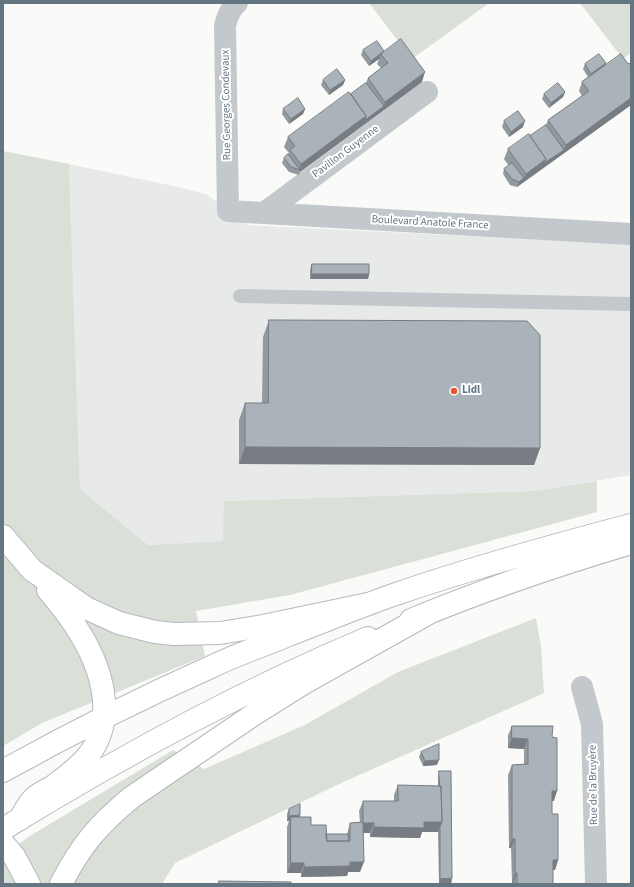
<!DOCTYPE html>
<meta charset="utf-8">
<style>
body{margin:0}
#map{position:relative;width:634px;height:887px;overflow:hidden;background:#fafaf8;font-family:"Source Sans 3",sans-serif}
canvas{display:block}
.frame{position:absolute;inset:0;border:4px solid #657683;pointer-events:none}
</style>
<div id="map">
<canvas width="634" height="887"></canvas>
<div class="frame"></div>
</div>
<script>
const c = document.querySelector('canvas').getContext('2d');
c.lineJoin = 'round';
function fillPath(path, color) {
  c.fillStyle = color;
  c.fill(path, 'evenodd');
}
function strokePath(path, color, width, dash) {
  c.strokeStyle = color;
  c.lineWidth = width;
  c.lineCap = dash ? 'butt' : 'round';
  c.setLineDash(dash || []);
  c.stroke(path);
}
function label(font, color, halo, rows, align = 'center') {
  c.font = font + ' "Source Sans 3",sans-serif';
  c.lineWidth = 4;
  c.setLineDash([]);
  c.textBaseline = 'middle';
  c.strokeStyle = halo;
  c.fillStyle = color;
  for (const [text, x, y, turn = 0] of rows) {
    c.save();
    c.translate(x, y);
    c.rotate((+turn || 0) * Math.PI / 180);
    c.textAlign = isNaN(turn) ? turn : align;
    if (halo) c.strokeText(text, 0, 0);
    c.fillText(text, 0, 0);
    c.restore();
  }
}
fillPath(new Path2D(`
 M69,164l109,23 28,7 41,31 384,19v231l-97,16 -309,10 -2,40 -75,4 -68,-56z`), '#e8e9e9');
fillPath(new Path2D(`
 M369,3h120l-77,56z
 M580,3h51v50l-8,6z
 M3,151l66,13 11,325 68,56 75,-4 1,-40 310,-10 63,-10v31l-307,83 -94,16 9,45 -163,67 -39,23z
 M536,618l5,29 3,46 -205,91 -164,79 -13,21h-159v-29l27,-19 143,-86 31,19 101,-44 93,-53z`), '#dadfd7');
const primary = new Path2D(`
 M411,620c72,-30 146,-55 220,-77
 M3,771c68,-38 138,-73 210,-105 25,-12 52,-21 78,-32 34,-13 68,-27 102,-39 78,-27 158,-49 238,-70
 M3,829c117,-72 238,-138 365,-191`);
const motorway = new Path2D(`
 M3,536l29,34 54,38 33,15 36,9 19,2 46,-1 43,-7 105,-22
 M20,819c4,-7 8,-15 14,-21 4,-4 12,-8 18,-11 12,-9 25,-18 35,-30 32,-39 14,-92 -11,-130 -8,-13 -18,-25 -28,-37
 M3,843l11,13 15,28
 M61,884c20,-39 37,-59 71,-87l124,-84 48,-30 125,-70`);
strokePath(primary, '#b5babe', 24);
strokePath(motorway, '#b4b9bd', 24);
strokePath(new Path2D(`
 M240,296l391,8`), '#c3c8cc', 14);
strokePath(new Path2D(`
 M237,3c-7,6 -10,14 -12,23l3,185 403,23
 M264,213l163,-121
 M582,687l10,37 4,160`), '#c3c8cc', 22);
strokePath(primary, '#fff', 22);
strokePath(motorway, '#fff', 22);
fillPath(new Path2D(`
 M363,50l21,1 38,31 -122,90 -1,3 -10,-3 -7,-9 2,-5 5,-5 -5,-6 4,-10 63,-43 15,-11 2,-5 13,-10 -4,-4 2,-5 -10,7 -8,-11z
 M606,63l-1,2 23,-1 3,2v39l-114,82 -7,-2 -7,-11 1,-5 5,-3 -5,-7 4,-10 22,-13 16,-11 2,-5 34,-24 -3,-5 3,-9 6,-5 -5,-8 2,-5z
 M323,80h22l-2,5 -14,10 -8,-10z
 M565,92l-2,5 -14,11 -7,-9 2,-5z
 M283,109h22l-2,5 -14,10 -7,-10z
 M504,121l19,6 -14,10 -7,-10z
 M312,264l57,10 -1,5h-58v-10z
 M269,320l271,128 -6,17 -295,-1v-44l6,-17h17l1,-66z
 M512,726l40,11 2,64h-2v13l6,46 -3,10h-2v14h-40v-1h-1l-1,-35h-2l-1,-73 4,-10 12,-1v-15l-16,-1v-13z
 M421,752l16,13 -14,1 -4,-9z
 M439,771l13,107 -1,6h-12l-1,-52h-16l-2,6 -50,-1v-4h-7l-3,39h-12l-1,4 -46,1v-4h-14v-46l2,-6h-2v-7l2,-5 11,6 -1,2 12,8 15,9h21l3,-11 10,-1 -1,-11 4,-10h31v-6l4,-10 40,1v-10z
 M631,878v6h-2z`), '#929a9f');
fillPath(new Path2D(`
 M381,54l-2,5 -10,7 2,-5z
 M606,63l-2,6 -14,10 1,-5z
 M425,72l-3,10 -122,90v-2h-1l2,-6 65,-48 18,-10 1,-4z
 M345,80l-2,5 -14,10 1,-5z
 M565,92l-2,5 -14,11 2,-5z
 M631,98v7l-114,82 2,-5 5,-4 2,-4 20,-15 18,-9 2,-5z
 M305,109l-2,5 -14,10 2,-5z
 M525,121l-2,6 -14,10 2,-5z
 M312,274h57l-1,5h-58z
 M245,447l295,1 -6,17 -295,-1z
 M512,738l16,1 -4,10 -16,-1z
 M439,760l-2,5 -14,1 2,-5z
 M552,791h5l-3,10h-6z
 M300,815l-2,6 -7,-4 -2,4h-2l2,-5z
 M424,822h18l-4,10h-16l-2,6 -50,-1 4,-10z
 M363,823h11l-4,10h-10z
 M512,839h3l-4,9h-2z
 M553,860h5l-3,10h-6z
 M350,862h14l-4,10h-12l-1,4 -46,1 3,-10z
 M291,863h13l-3,10h-14z
 M515,873h2l-4,10h-1z
 M452,878l-1,6h-12l1,-5z`), '#777d82');
const building = new Path2D(`
 M401,39l24,33 -40,30 -17,-24 20,-15 -7,-9z
 M377,41l7,10 -13,10 -8,-11z
 M599,54l7,9 -15,11 -6,-10z
 M621,54l7,10 1,-1 2,3v32l-65,47 -18,-25 41,-29 -7,-9z
 M337,69l8,11 -15,10 -7,-10z
 M366,83l18,23 -19,14 1,-4 -15,-22z
 M558,83l7,9 -14,11 -7,-9z
 M349,92l17,24 -65,48 -11,-14 5,-4 -7,-9z
 M298,98l7,11 -14,10 -8,-10z
 M518,111l7,10 -14,11 -7,-11z
 M546,125l18,25 -20,13 2,-4 -16,-23z
 M529,134l17,25 -20,15 -18,-25z
 M288,154l12,16 -9,-3 -7,-9z
 M512,163l12,15 -5,4 -7,-3 -8,-10z
 M312,264h57v10h-57z
 M269,320l258,1 13,14v113l-295,-1v-44h23z
 M512,726h41l-1,11 5,1v53h-5v23h6v46h-5v24h-36v-11h-2v-34h-3v-74l16,-1v-25l-16,-1z
 M439,744v16l-14,1 -4,-9z
 M439,771h12l1,107 -12,1v-52l2,-5 -1,-36h-1z
 M398,785l43,1 1,36h-18v6l-50,-1v-4h-11v-22h35z
 M300,804v11l-11,1v-7z
 M291,817h20v8h15l1,16h23v-18l13,-1 1,40h-14v4l-46,1v-4h-13z
 M326,834h22l1,7h-22z
 M219,881l72,1v2h-72z`);
fillPath(building, '#aab3b9');
strokePath(building, '#777d82', 1);
for (const [x, y, r, color] of [
 [454,391,4,"#e4572e"]
]) {
  const dot = new Path2D();
  dot.arc(x, y, r, 0, 2 * Math.PI);
  c.fillStyle = color;
  c.fill(dot);
  strokePath(dot, '#fff', 1.5);
}
label('11px', '#657683', '#fff', [
 ["Rue Georges Condevaux",227,105,-91],
 ["Pavillon Guyenne",346,152,-37],
 ["Boulevard Anatole France",430,223,3],
 ["Rue de la Bruyère",594,785,-91]
]);
label('bold 11px', '#657683', '#fff', [
 ["Lidl",462,391]
], 'left');
</script>
